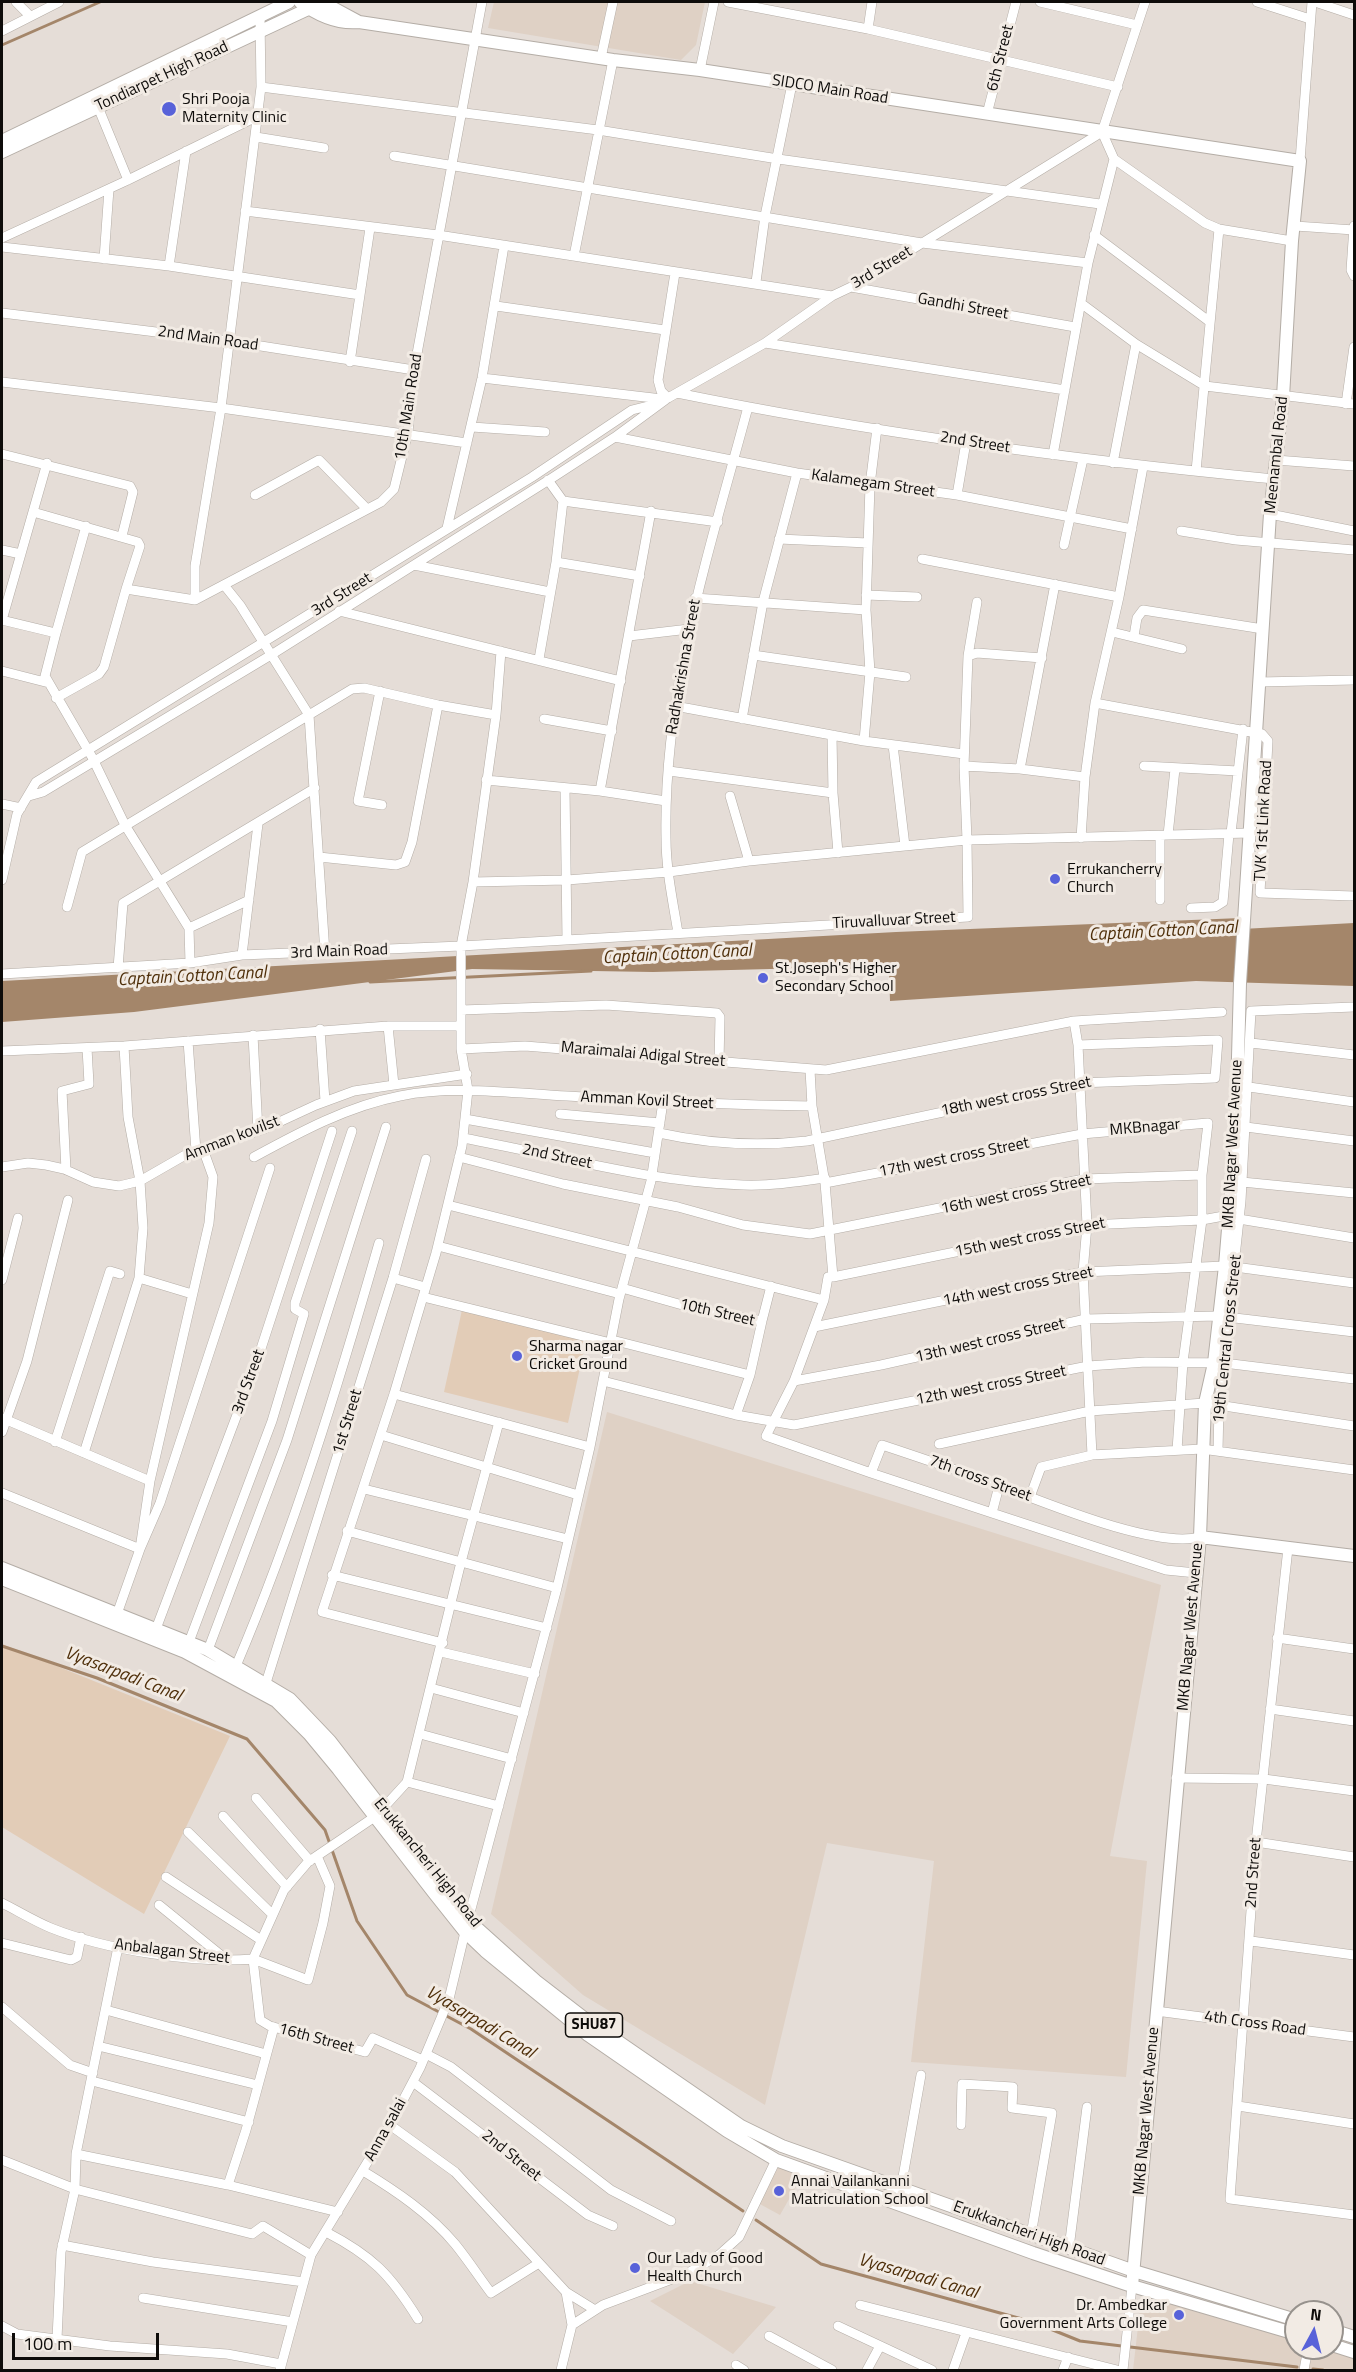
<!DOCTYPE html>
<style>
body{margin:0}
#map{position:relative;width:1356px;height:2372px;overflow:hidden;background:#e5ddd7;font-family:"Titillium Web",sans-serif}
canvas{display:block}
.frame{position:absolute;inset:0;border:3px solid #0e0c0a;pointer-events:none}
.north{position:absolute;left:1284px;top:2300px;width:60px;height:60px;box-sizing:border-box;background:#f2ebe4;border:2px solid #97928d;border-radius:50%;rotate:7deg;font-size:16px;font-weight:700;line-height:24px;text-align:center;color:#0e0c0a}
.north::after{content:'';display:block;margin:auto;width:21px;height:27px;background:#5862d9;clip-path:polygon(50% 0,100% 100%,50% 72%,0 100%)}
.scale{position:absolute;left:12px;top:2333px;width:147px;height:27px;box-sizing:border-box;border:3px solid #0e0c0a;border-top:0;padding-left:8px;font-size:18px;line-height:21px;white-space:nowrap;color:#0e0c0a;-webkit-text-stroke:4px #f2ebe4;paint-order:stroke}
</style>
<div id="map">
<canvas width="1356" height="2372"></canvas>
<div class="frame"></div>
<div class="north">N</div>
<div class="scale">100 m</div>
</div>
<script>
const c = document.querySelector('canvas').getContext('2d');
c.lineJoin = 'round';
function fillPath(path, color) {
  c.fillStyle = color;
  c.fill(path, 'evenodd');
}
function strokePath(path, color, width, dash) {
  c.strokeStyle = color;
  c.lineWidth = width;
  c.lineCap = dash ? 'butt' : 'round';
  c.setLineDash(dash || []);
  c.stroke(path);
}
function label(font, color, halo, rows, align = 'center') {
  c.font = font + ' "Titillium Web",sans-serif';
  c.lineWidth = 6;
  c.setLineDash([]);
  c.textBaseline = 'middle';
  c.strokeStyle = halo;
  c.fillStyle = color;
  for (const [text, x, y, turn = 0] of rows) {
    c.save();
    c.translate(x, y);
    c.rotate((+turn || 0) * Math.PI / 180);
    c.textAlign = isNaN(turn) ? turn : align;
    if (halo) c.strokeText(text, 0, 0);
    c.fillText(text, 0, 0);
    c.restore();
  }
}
fillPath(new Path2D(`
 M494,2h211l-9,43 -15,15 -193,-32z
 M607,1412l554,173 -51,271 37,5 -21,216 -215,-15 23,-201 -107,-18 -62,262 -182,-110 -92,-81z
 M779,2166l22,12 -21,37 -22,-12z
 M690,2281l86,26 -43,47 -83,-53z
 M1142,2292l154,47v9h29l29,9v13h-221z`), '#dfd1c5');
fillPath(new Path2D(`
 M462,1310l124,30 -18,83 -124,-31z
 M2,1644l228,92 -86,178 -142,-87z`), '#e2ccb7');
fillPath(new Path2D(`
 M1241,918l1,11 112,-6v63l-158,-5 -306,20 -1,-31 -80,-2 -156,4 -181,-3 -338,43 -132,10v-41l894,-49z`), '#a4866a');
strokePath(new Path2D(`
 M2,45l98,-43
 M370,982l221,-11
 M2,1646l95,32 150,61 78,91 32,91 50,74 64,34 272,182
 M756,2220l65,44 212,58 47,19 217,26
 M1313,2369l10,1`), '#a4866a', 3);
const minor = new Path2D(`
 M16,2l14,14
 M728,2l140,27 250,58
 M1040,2l97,23
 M1145,2l-43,130 12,27 91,64 14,6 73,12
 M1257,2l53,17
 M1315,2l39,13
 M868,29l4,-27
 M2,31l57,-29
 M601,58l12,-56
 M700,70l14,-68
 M261,87l337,43 180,29 322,45
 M98,107l30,73
 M987,114l29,-112
 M256,137l68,11
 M394,156l528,87 166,20
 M1300,161l12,-159
 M245,211l193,24 394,61
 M1295,226l59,4
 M1354,226l-3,44 3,6
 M1094,235l116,87
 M2,238l126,-58 128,-63
 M2,247l167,19 191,29
 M574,256l39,-196
 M104,259l5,-70
 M169,266l17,-115
 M756,282l9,-66 27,-132
 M851,287l224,40
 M1082,304l54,40 69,42 149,18
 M496,306l169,24
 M2,313l227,28 185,29
 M765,343l300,47
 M350,362l20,-134
 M482,378l180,21
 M2,382l219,26 246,35
 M677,393c197,40 397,67 597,86
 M668,398l-7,-7 -3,-11 17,-107
 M1346,404l8,-57
 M472,427l73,5
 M615,437l182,36 160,22 175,34
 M2,454l128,32 3,6 -11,44
 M1053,455l35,-192 26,-104
 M1276,460l78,6
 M1113,463l23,-119
 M1196,471l23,-242
 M255,495l64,-35 48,49
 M957,495l9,-53
 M563,501l155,21
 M33,512l105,30 2,4 -14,43
 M1270,514l84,17
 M447,528l35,-150 22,-132
 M1181,531l55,9 118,10
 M779,539l89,4
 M1064,545l19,-86
 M2,550l19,4
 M922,559l197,38
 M556,562l84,14
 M414,565l136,27
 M224,585l16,20 69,110 16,238
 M866,595l51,2
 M695,598l171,12
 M195,600v-34l26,-158 40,-321 -1,-70
 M339,611l282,70
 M2,620l54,13 -11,43 47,81 33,68 64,103 1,35
 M2,620l45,-157
 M1112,632l70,17
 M56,633l30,-107
 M629,636l60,-7
 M1134,636l3,-18 6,-8 120,19
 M753,655l153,22
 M968,656l9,-54
 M539,659l17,-97 7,-61 -15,-21
 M2,671l47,12
 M1259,682l95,-2
 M380,691l-22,110 24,4
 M56,698l43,-24 5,-7 22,-78 69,11 186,-98 13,-13 14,-57 6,-62 68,-368
 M1095,703l167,31 6,7 -8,152 94,3
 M675,706l189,35 100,13
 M544,719l68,12
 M742,719l21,-117 34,-129
 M832,735l1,58
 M864,741l6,-69 -4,-62 4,-125 7,-57
 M893,745l12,101
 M964,766l56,3 65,8
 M1144,766l94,5
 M1020,769l35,-185
 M669,771l164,22 5,60
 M486,780l114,11 66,10
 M565,788l2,152
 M600,791l51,-280
 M29,796l14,-4 228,-137 281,-177 63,-41 53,-39 97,-55 67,-47 19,-9 251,-155
 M730,796l19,65
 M2,804l19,4
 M1231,833l12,-104
 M1168,835l7,-66
 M1081,838l4,-61 10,-74 24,-106 24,-130
 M319,857l77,8 9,-3 7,-20 26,-137
 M2,880l15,-66 19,-32 496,-305 100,-67 28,-7
 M473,882l94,-2 102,-8 80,-11 218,-21 -3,-74 4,-110 9,-3 65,5
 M1160,900v-64
 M67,907l15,-55 270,-163 12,-1 74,17 58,10
 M1191,908l24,-1 8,-5 6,-68
 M189,928l60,-28
 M678,933c-5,-31 -12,-63 -12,-95 -3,-148 44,-289 82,-431
 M242,955l16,-131
 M118,968l5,-65 192,-115
 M2,974l188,-11 52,-8 219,-9 507,-29 -1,-77 283,-7
 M461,1010l145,-5 111,8 3,4 -1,45
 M1074,1021l4,24 9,180 -4,47 9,183
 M388,1026l6,59
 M320,1029l5,72
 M253,1035l5,96
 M188,1041l8,110
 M1251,1043l103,12
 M461,1049l64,-3 301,24 248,-49 148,-9
 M2,1051l122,-5 264,-20h73
 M810,1070l2,36 13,77 8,94h-5l-4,23 -30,81 -28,55 105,37 11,-28c39,13 78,26 116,40 46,17 156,64 202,52
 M1249,1087l105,15
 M560,1114l100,9
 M465,1119l190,34
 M1246,1127l108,14
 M659,1133c50,11 96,14 148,8l272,-58 136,-5 3,-38 -140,5
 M463,1138c93,17 185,44 280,47 27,1 54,-3 82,-7
 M254,1157c46,-25 94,-51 146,-61 54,-11 112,-3 167,0 82,5 163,9 245,10
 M459,1157l104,27 115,23 65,18 67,9 274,-55 118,-4
 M2,1167l26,-4 18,2 18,4 29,13 26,4 21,-5 47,-27 77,-25 52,-24 38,-14 113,-17
 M66,1170l-4,-79 27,-7 -2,-36
 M1242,1182l112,11
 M825,1183l257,-49 126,-11 -6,52v45l-19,142 -6,88
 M448,1205l376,95
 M1239,1219l115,19
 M438,1246l182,48
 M1235,1267l119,16
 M833,1277l254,-52 115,-5 27,-5
 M139,1278l53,16
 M393,1278l32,9
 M2,1280l16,-62
 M622,1288l78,22 62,11 -12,54
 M423,1297l188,46 5,-2 134,34 -14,40
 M762,1321l9,-35
 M814,1327l269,-55 142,-6
 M603,1381l133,34 58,10 294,-59 58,-4 78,1 130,16
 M794,1381l87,-16 205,-46 132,-3 136,16
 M394,1394l196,53
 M2,1418l148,63
 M2,1432l25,-71 41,-161
 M381,1435l197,60
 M55,1442l55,-171 10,3
 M939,1444l151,-33 115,-8 149,23
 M1218,1451l1,-45 22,-205 10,-190 103,-4
 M84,1453l55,-175 4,-50 -3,-47 -12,-64 -4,-71
 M871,1473l121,40
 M999,1486l-7,27 174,57 30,3
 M364,1489l204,50
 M2,1493l138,56 20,-46 110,-335
 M1030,1497l11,-30 51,-12 110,-6 152,21
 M347,1531l210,57
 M1288,1548l-32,294 -26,357 124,16
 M332,1575l215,53
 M117,1614l23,-65 10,-68 59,-258 4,-46 -10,-28
 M156,1629l99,-262 77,-236
 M1277,1638l77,11
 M189,1642l83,-221 32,-107 -9,-5v-6l57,-172
 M443,1643l-121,-31 72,-218 42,-141 26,-107 6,-56 -7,-41v-103l12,-64 23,-167 5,-64
 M208,1650l79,-210 99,-313
 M441,1652l94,22
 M236,1666c58,-136 102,-280 143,-423
 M266,1683l127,-405 33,-119
 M431,1688l93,25
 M1270,1709l84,12
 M420,1734l92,25
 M1176,1778l88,1 90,12
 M407,1782l92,24
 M256,1798l54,63
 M223,1816l64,71
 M188,1832l84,82
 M1256,1842l98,15
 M317,1856l13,30 -7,37 -15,57 -55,-21 7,61 10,6 95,26 8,-14 50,22
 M166,1877l95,63
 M2,1903c16,8 32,18 49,25 55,22 144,36 202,31l31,-69 24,-28 68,-46 31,-34 54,-220 38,-140
 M159,1905l69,56
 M468,1920l89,-332 33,-141 29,-148 32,-118 12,-79
 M1251,1941l103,14
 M2,1943l69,17 6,-3 4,-20
 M2,2007l68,58 23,8
 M106,2010l160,44
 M1156,2011l198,26
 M274,2027l-28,103 -18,55 110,27
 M98,2046l160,39
 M426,2054l25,13 160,123 60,31
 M92,2081l157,41
 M413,2082l175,133 25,11
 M1238,2106l116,18
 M390,2125l65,47 111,120 6,33 -11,45
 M961,2125l1,-41 51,3 -1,21 40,5 -21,122
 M76,2154l152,31
 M2,2160l73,29 177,45 11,-8 48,29
 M363,2171c33,20 67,43 92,73 13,16 24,33 36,49l48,-30
 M901,2188l20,-113
 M326,2232c46,24 64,42 92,87
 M62,2245l91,17 151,20
 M1069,2248l18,-141
 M566,2292l29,18
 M143,2298l150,24
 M860,2305l257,65
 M572,2325l31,-20 85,-32 31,-18 20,-18 37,-77
 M2,2326l15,8 93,12 117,8 54,10
 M838,2326l94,44
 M769,2336l63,34
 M57,2339l4,-87 14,-63 1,-35 42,-207
 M736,2365l8,5
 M280,2370l31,-115 79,-130 30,-57 29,-69 16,-67
 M867,2370l13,-24
 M953,2370l13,-37
 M1063,2370l5,-13
 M1123,2370l9,-84
 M1304,2370l4,-22`);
const major = new Path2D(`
 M300,2c17,13 38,22 59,20l254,38 87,10 600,91 -8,80 -9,156 -13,117 -30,469 -4,148 -11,135 -11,97 -9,40 -5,134 -68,749
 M322,2l37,20
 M2,141l287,-139
 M2,152l321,-150
 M1200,1537l154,19
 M2,1568l206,82 82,49 40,42 138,179 68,61 48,37 157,108 41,20 352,125 162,49
 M2,1579l183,73 91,49 33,33 29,35 96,124 31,39 20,19 103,84 139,96 49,29 257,93 99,33 164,48
 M1332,2330l22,7
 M1332,2345l22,7`);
strokePath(minor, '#b4ada6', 10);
strokePath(major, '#b4ada6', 14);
strokePath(minor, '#fff', 9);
strokePath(major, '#fff', 12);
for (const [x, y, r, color] of [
 [169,109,8,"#5862d9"],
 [1055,879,6,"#5862d9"],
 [763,978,6,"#5862d9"],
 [517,1356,6,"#5862d9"],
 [779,2191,6,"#5862d9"],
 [635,2268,6,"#5862d9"],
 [1179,2315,6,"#5862d9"]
]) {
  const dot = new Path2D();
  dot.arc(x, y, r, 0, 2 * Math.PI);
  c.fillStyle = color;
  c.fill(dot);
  strokePath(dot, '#f2ebe4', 2);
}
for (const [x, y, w] of [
 [594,2025,57]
]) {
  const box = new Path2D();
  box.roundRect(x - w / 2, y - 12, w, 24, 4.5);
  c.fillStyle = '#f2ebe4';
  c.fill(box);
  strokePath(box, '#0e0c0a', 1.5);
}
label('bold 15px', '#0e0c0a', null, [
 ["SHU87",594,2025]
]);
label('16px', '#0e0c0a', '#f2ebe4', [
 ["6th Street",1001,58,-76],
 ["Tondiarpet High Road",162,77,-25],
 ["SIDCO Main Road",830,90,9],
 ["3rd Street",882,268,-31],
 ["Gandhi Street",963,307,10],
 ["2nd Main Road",208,339,8],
 ["10th Main Road",409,407,-81],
 ["2nd Street",975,443,9],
 ["Meenambal Road",1277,455,-84],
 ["Kalamegam Street",873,484,8],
 ["3rd Street",342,595,-32],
 ["Radhakrishna Street",684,667,-80],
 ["TVK 1st Link Road",1264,821,-87],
 ["Tiruvalluvar Street",894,921,-3],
 ["3rd Main Road",339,952,-2],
 ["Maraimalai Adigal Street",643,1055,5],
 ["18th west cross Street",1016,1097,-11],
 ["Amman Kovil Street",647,1101,3],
 ["MKBnagar",1145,1128,-5],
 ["Amman kovilst",232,1139,-21],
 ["MKB Nagar West Avenue",1233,1144,-87],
 ["2nd Street",557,1157,12],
 ["17th west cross Street",954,1158,-11],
 ["16th west cross Street",1016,1195,-11],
 ["15th west cross Street",1030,1238,-11],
 ["14th west cross Street",1018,1287,-11],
 ["10th Street",717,1313,13],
 ["19th Central Cross Street",1228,1339,-84],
 ["13th west cross Street",990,1341,-13],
 ["3rd Street",249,1382,-70],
 ["12th west cross Street",991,1386,-11],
 ["1st Street",348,1422,-73],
 ["7th cross Street",980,1479,20],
 ["MKB Nagar West Avenue",1191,1627,-85],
 ["Erukkancheri High Road",427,1863,51],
 ["2nd Street",1254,1873,-86],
 ["Anbalagan Street",172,1952,7],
 ["4th Cross Road",1255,2024,8],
 ["16th Street",316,2039,15],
 ["MKB Nagar West Avenue",1147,2111,-85],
 ["Anna salai",386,2130,-61],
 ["2nd Street",511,2156,39],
 ["Erukkancheri High Road",1029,2234,20]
]);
label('16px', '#0e0c0a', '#f2ebe4', [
 ["Shri Pooja",182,100],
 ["Maternity Clinic",182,118],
 ["Errukancherry",1067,870],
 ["Church",1067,888],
 ["St.Joseph's Higher",775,969],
 ["Secondary School",775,987],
 ["Sharma nagar",529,1347],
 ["Cricket Ground",529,1365],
 ["Annai Vailankanni",791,2182],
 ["Matriculation School",791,2200],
 ["Our Lady of Good",647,2259],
 ["Health Church",647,2277],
 ["Dr. Ambedkar",1167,2306,"right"],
 ["Government Arts College",1167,2324,"right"]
], 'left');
label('italic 18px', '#4f2f0a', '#f2ebe4', [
 ["Captain Cotton Canal",1163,932,-3],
 ["Captain Cotton Canal",677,955,-3],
 ["Captain Cotton Canal",192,977,-3],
 ["Vyasarpadi Canal",123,1675,21],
 ["Vyasarpadi Canal",480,2023,31],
 ["Vyasarpadi Canal",918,2277,16]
]);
</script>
